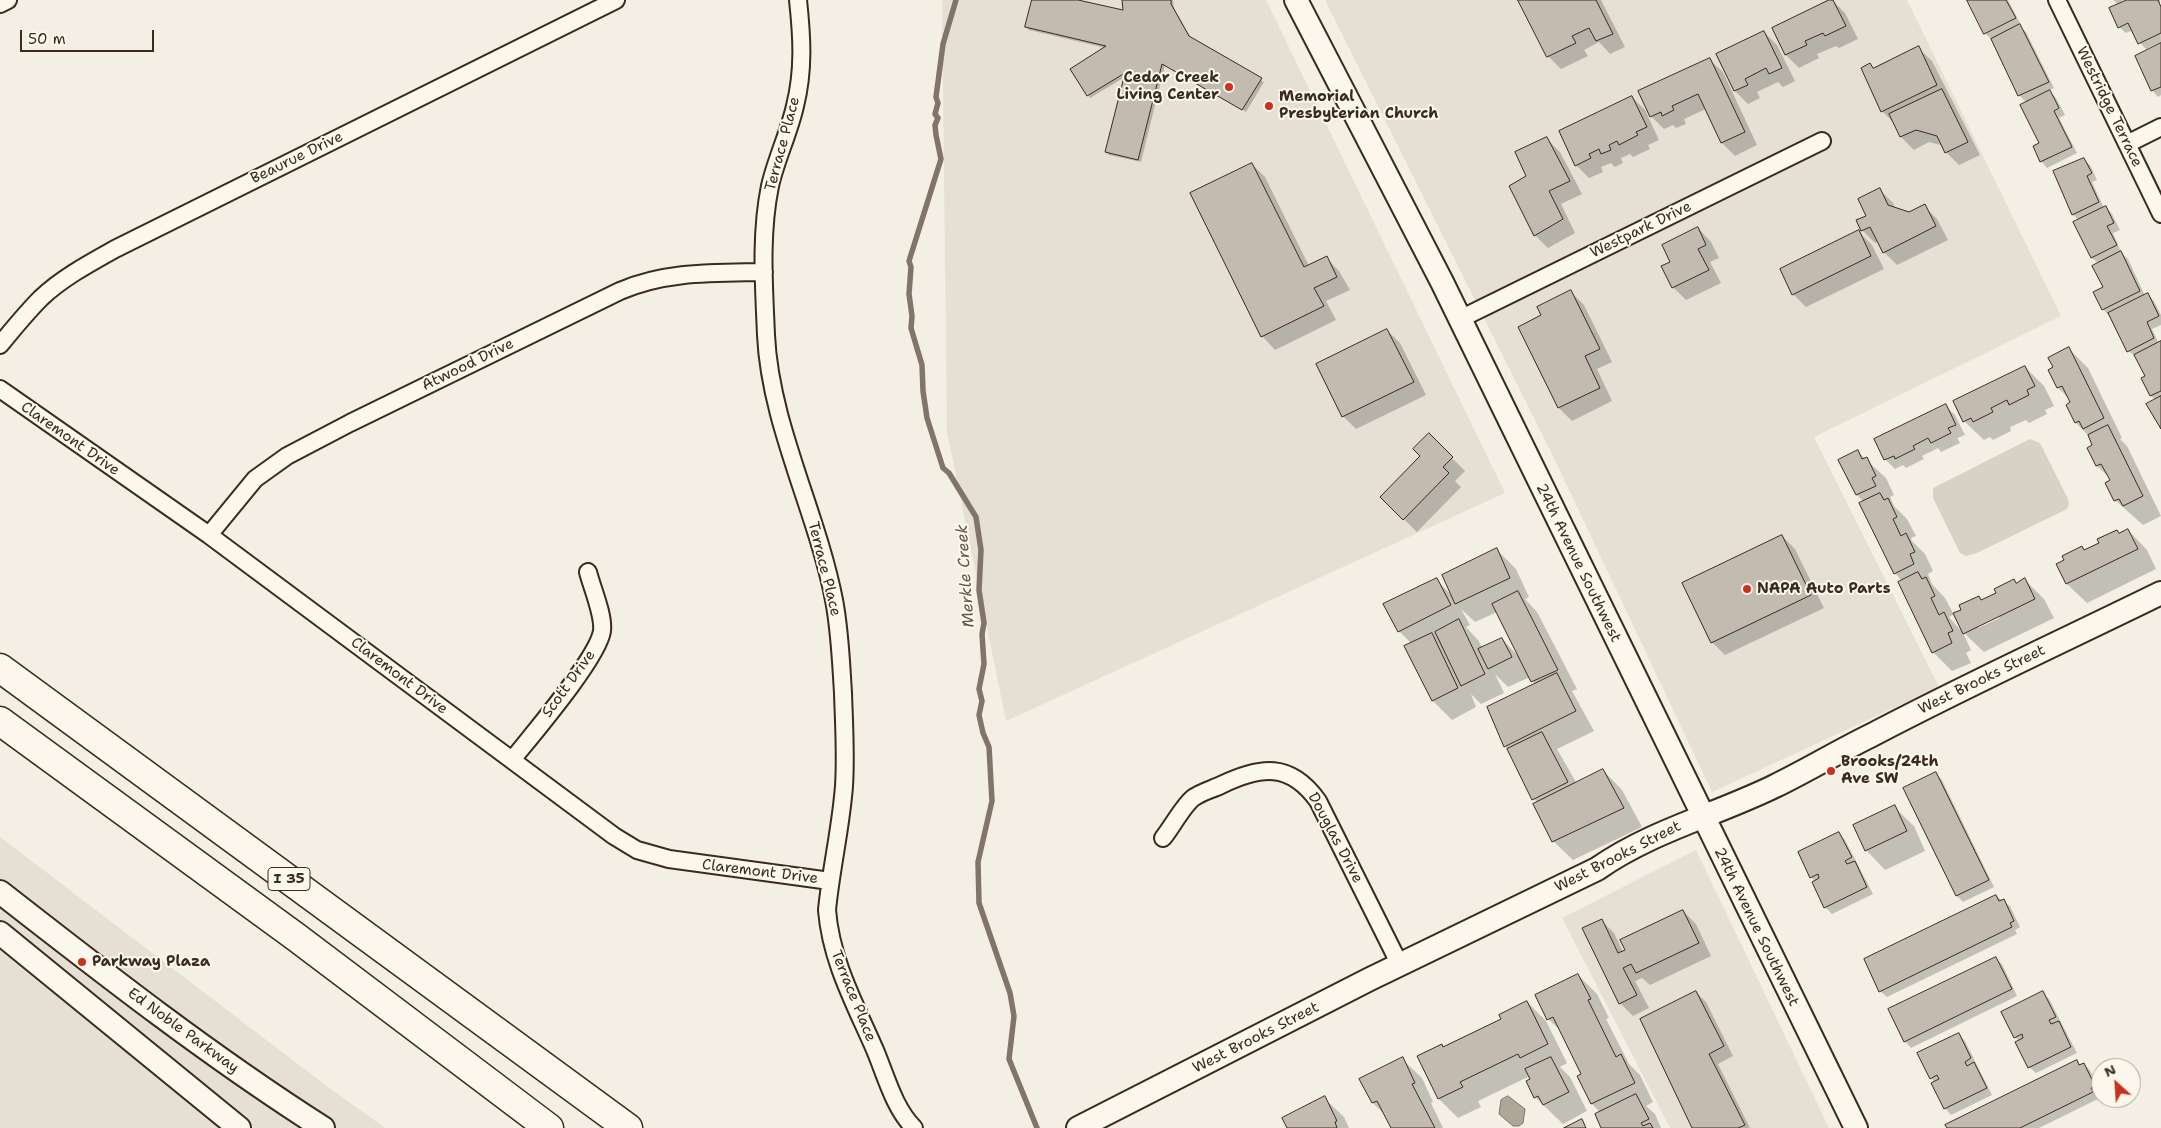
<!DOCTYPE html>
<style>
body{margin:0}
#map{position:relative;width:2161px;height:1128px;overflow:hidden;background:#f3efe4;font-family:"Shantell Sans",sans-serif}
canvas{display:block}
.north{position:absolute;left:2091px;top:1058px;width:50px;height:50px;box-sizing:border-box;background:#fbf7ec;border:1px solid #aea59a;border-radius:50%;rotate:334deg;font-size:14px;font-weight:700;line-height:20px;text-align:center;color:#3b2a1e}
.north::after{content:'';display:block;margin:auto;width:18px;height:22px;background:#c8321e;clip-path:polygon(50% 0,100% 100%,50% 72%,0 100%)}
.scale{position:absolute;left:20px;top:30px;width:134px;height:22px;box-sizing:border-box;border:2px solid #3b2a1e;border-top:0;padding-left:6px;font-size:15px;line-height:18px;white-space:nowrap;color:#3b2a1e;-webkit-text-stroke:4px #fbf7ec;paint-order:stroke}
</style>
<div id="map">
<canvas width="2161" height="1128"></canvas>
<div class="north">N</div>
<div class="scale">50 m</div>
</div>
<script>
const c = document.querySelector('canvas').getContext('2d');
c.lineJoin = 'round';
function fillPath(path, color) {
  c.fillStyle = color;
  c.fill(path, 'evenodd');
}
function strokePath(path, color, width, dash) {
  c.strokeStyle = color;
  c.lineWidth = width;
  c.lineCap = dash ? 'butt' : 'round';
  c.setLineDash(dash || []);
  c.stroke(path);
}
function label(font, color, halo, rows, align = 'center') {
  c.font = font + ' "Shantell Sans",sans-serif';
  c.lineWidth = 4;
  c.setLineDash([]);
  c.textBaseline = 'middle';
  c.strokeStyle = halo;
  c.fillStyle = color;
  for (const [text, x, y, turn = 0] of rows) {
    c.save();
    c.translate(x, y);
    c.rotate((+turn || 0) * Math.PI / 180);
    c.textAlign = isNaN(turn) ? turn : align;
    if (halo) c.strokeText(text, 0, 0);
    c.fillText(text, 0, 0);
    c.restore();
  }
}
fillPath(new Path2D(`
 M942,0h324l239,493 -499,228 -59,-289z
 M1325,0h582l154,316 -247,121 125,250 -227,105 -159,-336z
 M0,837l328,250 57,41h-385z
 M1696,850l133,278h-159l-108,-210z`), '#e5dfd4');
fillPath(new Path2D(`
 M2030,439l10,4 28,56 1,5 -2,5 -90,44 -11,3 -6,-3 -27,-55v-10z`), '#d8d1c6');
const water = new Path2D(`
 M1508,1096l17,13 -2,14 -4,3h-6l-14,-12 2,-14z`);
fillPath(water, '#afa69a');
strokePath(water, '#817468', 1);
fillPath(new Path2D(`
 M1033,0h39l52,12v-12h49l1,8 17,30 73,44 -18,30 -81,-47 -24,97 -32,-7 -3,-3 19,-75 -35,21 -2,-3 18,-47 -77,-18 -3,-3z
 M1520,0h81l24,47 -15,7 -11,-12 -15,8 4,6 -27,13 -13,-13z
 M1832,0l13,13 13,26 -19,9 -3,-2 -19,8 2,4 -20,10 -13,-13 -13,-27z
 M1968,0h40l13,25 -1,1 6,6 28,56 -5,2 7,8 9,17 -6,3 18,35 -30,15 -6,-7 -1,-17 -13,-41 -8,-8 -27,-55 -7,-7z
 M2113,0h11l-5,3 1,2 10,-5h30l1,42 -15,7 -6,-6 -7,-13 -7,3 -7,-6v-22z
 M1764,32l13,13 18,36 -12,6 -5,-5 -21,10 3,6 -12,6 -13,-13z
 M2161,45v50l-3,2 -6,-7z
 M1918,48l14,13 48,94 -21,10 -13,-13 -2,-6 -15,-4 -15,8 -13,-13 -5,-12 -14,-14 -12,-46 4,4z
 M1709,59l14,13 34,73 -22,11 -13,-13 -16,-34 -22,10 2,5 -10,4 -3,-3 -9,4 -13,-13z
 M1632,97l13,13 14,30 -11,5 2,4 -17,8 -3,-3 -9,4 2,5 -8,4 -4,-4 -10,4 2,5 -14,6 -13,-13z
 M1547,139l13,13 22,42 -21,10 14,29 -27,15 -13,-13 -7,-58z
 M2084,159l6,6 7,15 -5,2 12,26 2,-1 6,7 8,16 -7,3 8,19 7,7 17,37 3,-1 6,6 7,14v10l-9,4 7,15 2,-1v84l-5,-27 -5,-4 -8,-17 3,-2 -10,-21 -8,-5 -19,-35 -6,-7 1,-21 -5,-24 -7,-6 -17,-35 4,-2 -6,-7z
 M1252,164l13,13 44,89 17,-8 13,13 11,19 -24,11 10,19 -61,30 -13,-14z
 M1880,190l13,13 3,6 13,4 15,-7 13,13 11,21 -51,25 -13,-13 -5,-11 -4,2 -13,-13z
 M1698,228l13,14 8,16 -9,4 11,21 -35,17 -13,-13 -1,-25z
 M1859,232l13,13 12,24 -78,38 -13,-13z
 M1571,292l13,13 28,57 -15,7 15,32 -40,20 -13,-13 -39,-81 23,-11z
 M1387,330l13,13 26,52 -70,34 -13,-13z
 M2069,349l19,19 34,70 -2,1 7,7 34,70 -18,9 -28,-25 -5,-22 -13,-12 -8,-18 5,-2 -5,-10 -13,-13 -8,-18 4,-2 -1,-3 -13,-12 -8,-17 5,-3z
 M2025,367l19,19 10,20 -9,4 2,4 -18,9 -3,-3 -16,7 1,4 -18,9 -3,-3 -6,3 -20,-19z
 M1946,406l9,9 10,20 -8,3 3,5 -19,9 -3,-4 -16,8 2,3 -18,9 -3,-3 -8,4 -10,-10z
 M1429,435l36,36 -10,10 6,6 -44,45 -36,-35 41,-41z
 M1858,452l28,26 8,17 -4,2 4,9 13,13 9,17 -5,2 1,3 13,13 8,17 -5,3 4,10 13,14 9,17 9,-5 15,-13 4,4 16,-8 16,-12 3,3 8,-4 19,19 10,19 -70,34 -20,-19 -9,-19 -6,3 14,16 8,17 -5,3 5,10 -19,8 -19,-19 -31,-71 -7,-8 -31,-71 -7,-7 -17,-35zM1998,616l2,2 -22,10v-2z
 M2128,530l19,20 9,19 -69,34 -20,-19 -9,-20z
 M1782,536l13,13 29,59 -99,47 -13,-13z
 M1497,550l19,19 13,28 -4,2 12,13 40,77 -5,2 22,40 -37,18 20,35 26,-14 19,20 20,37 -69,33 -20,-19 -15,-38 -4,-4 -25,-49 -4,-4 31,-61 -6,-8 -22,10 -13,-13 9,19 -23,11 -10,-10 5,13 -24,13 -19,-19 -28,-54 7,-3 -13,-13 38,-51 15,16zM1461,609l14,13 22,-10 22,45 -17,-18 -19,10 -5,-9 -12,-13 4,-2z
 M1936,773l6,7 52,107 -31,15 -6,-6z
 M1894,807l20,19 11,25 -40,19 -19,-20z
 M1839,833l6,7 28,54 -41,20 -7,-7 -10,-26 -4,-4z
 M1996,896l14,10 10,21 -5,3 2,4 -130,63 -7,-6z
 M1683,911l13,13 15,32 -61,29 -8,-7 -7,3 14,27 -16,8 -13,-13 -19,-83 13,13 9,19z
 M1995,958l7,6 15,32 -106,52 -6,-7z
 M1578,975l19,19 12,24 -3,1 23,45 11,11 13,27 -7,4 9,8 6,14h-58l-2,-15 -9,-9 -13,-27 4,-2 -21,-43 -14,-13z
 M1696,992l10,10 27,54 -15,8 32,64h-56z
 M2043,993l6,6 28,54 -41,20 -7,-6 -10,-26 -4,-4z
 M1527,1002l19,19 21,42 -7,4 10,10 17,34 -24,13 -28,-27 -5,-21 -52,25 3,6 -23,11 -19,-19 3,-54 2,3 58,-29z
 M1958,1034l7,7 27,54 -41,20 -6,-7 -10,-25 -4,-5z
 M1402,1059l20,19 11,24 -2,1 12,25h-51l-6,-12 -13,-13 -12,-24z
 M2077,1062l4,3 2,-1 7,6 11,23 -5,2 2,4 -59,29h-91z
 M1324,1098l20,19 5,11h-61z`), '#0003');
strokePath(new Path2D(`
 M956,0l-13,44 -7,53 2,6 -3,11 3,4 -3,7 1,10 5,24 -32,102 2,6 -2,27 3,22 -1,12 11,37 1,26 4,27 16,50 6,5 27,44 5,33 -2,40 5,33 -2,11 2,30 -5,25 3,12 -3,14 4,18 6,14 3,54 -14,61 1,41 31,90 4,23 -5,43 28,69`), '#817468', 5.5);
const building = new Path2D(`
 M1032,0h46l45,10 -1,-10h49v4l18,32 73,42 -20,32 -80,-46 -24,96 -33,-8 20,-79 -38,23 -17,-27 36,-23 -81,-19z
 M1518,0h78l17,34 -17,7 -7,-13 -17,8 4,7 -29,14z
 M1829,0h4l13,26 -21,10 -2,-3 -18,8 2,4 -22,10 -13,-27z
 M1967,0h39l10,18 -32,16z
 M2127,0h31l3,7v26l-23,11 -10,-21 -10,5 -9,-20z
 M2020,24l29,58 -31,14 -27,-57z
 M1764,31l18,37 -13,6 -3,-6 -21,11 3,6 -14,6 -18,-37z
 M2161,43v44l-10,4 -16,-35z
 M1919,46l18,39 -56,27 -20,-44 9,-5 3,5z
 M1710,58l35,74 -24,11 -23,-49 -26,12 2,4 -12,6 -1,-4 -11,5 -12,-26z
 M1942,89l26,53 -23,11 -8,-17 -21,-6 -16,7 -11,-23z
 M2050,90l9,18 -5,3 18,36 -32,15 -7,-16 6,-3 -19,-38z
 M1632,96l15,31 -11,5 2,3 -19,10 -2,-4 -8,4 2,5 -10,4 -2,-5 -10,5 2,4 -16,8 -16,-35z
 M1547,137l23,44 -21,10 14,28 -29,17 -25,-50 17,-10 -11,-24z
 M2084,158l8,15 -5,3 12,26 -27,13 -19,-44z
 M1252,163l52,104 23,-11 10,21 -23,11 10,18 -63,31 -71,-144z
 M1880,188l8,17 21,7 16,-8 11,22 -53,27 -13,-26 -9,4 -5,-11 10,-4 -8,-17z
 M2106,206l8,17 -7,3 10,19 -26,13 -18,-36z
 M1698,227l8,18 -8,4 11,21 -37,18 -11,-22 9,-4 -8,-17z
 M1859,230l12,26 -79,39 -12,-26z
 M2121,251l19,40 -38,19 -9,-18 10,-5 -11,-21z
 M1571,290l29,59 -15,7 15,32 -42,20 -40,-81 23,-12 -4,-8z
 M2148,293l11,23 -12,6 7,16 -27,14 -19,-39z
 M1387,329l27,53 -72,35 -26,-53z
 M2161,341v50l-11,5 -9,-18 4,-2 -11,-21z
 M2069,347l35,71 -21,11 -4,-8 -4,2 -9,-18 4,-3 -8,-16 -5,2 -9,-18 5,-3 -5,-9z
 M2025,366l10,20 -8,4 2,5 -20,10 -2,-5 -16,8 2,4 -20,10 -2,-4 -8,4 -10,-21z
 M2161,396v33l-15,-25z
 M1946,404l10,21 -8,3 3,5 -20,10 -3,-5 -15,8 2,3 -20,10 -1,-3 -10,4 -10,-21z
 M2108,425l35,71 -20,10 -4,-7 -5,2 -9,-18 5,-3 -9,-16 -5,2 -9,-18 5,-3 -4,-10z
 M1429,433l24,24 -10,10 6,6 -46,47 -23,-23 40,-41 -7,-7z
 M1858,450l4,9 5,-2 9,19 -4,2 4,8 -20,9 -18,-35z
 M1880,493l4,7 4,-2 9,19 -4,2 8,17 5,-3 9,19 -5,2 4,10 -20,10 -35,-71z
 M2128,529l10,20 -72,35 -10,-20 8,-4 -2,-4 20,-10 2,4 15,-7 -2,-4 20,-9 2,3z
 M1782,535l29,60 -100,48 -29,-60z
 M1497,548l13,30 -55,26 -13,-29z
 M1918,572l4,7 4,-2 9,19 -4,2 8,17 5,-3 9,19 -5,2 4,10 -20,10 -34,-71z
 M1437,578l14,27 -53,27 -15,-28z
 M2025,578l10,21 -72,35 -10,-21 8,-3 -2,-5 20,-9 2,4 15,-7 -2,-4 20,-10 2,4z
 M1518,591l40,79 -27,12 -39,-78z
 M1459,619l26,55 -24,12 -26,-54z
 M1432,633l26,55 -26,13 -28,-55z
 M1502,638l10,19 -24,12 -10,-20z
 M1557,673l19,38 -72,36 -17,-40z
 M1542,732l26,50 -36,18 -25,-51z
 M1603,769l21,39 -72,34 -19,-38z
 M1936,772l53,108 -33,16 -53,-108z
 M1895,805l12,26 -42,20 -12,-26z
 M1839,832l13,25 -7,4 2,3 8,-3 12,26 -43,21 -12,-26 7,-4 -1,-4 -8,4 -12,-26z
 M1996,895l3,6 5,-2 10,22 -4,2 2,4 -133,65 -15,-33z
 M1683,910l16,33 -63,30 -5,-9 -8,4 14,27 -18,9 -37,-76 20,-9 16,34 7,-3 -5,-10z
 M1996,957l16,32 -108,53 -16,-33z
 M1578,974l13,25 -3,1 28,57 5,-3 14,29 -44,21 -14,-28 4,-2 -28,-57 -6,3 -12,-25z
 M1696,991l28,55 -15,8 36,71 -7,3h-46l-52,-109z
 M2043,991l13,26 -7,3 2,4 8,-3 12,26 -43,21 -13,-26 8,-4 -1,-4 -8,4 -13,-26z
 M1527,1001l21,43 -28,14 -2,-4 -58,28 3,5 -25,12 -21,-43 25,-12 1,3 58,-28 -2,-4z
 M1959,1033l12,25 -6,4 2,4 7,-4 13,26 -43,21 -13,-26 8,-4 -2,-4 -7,4 -13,-26z
 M1403,1057l12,26 -3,1 23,44h-44l-14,-27 -5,2 -13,-24z
 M1551,1057l18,35 -26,13 -5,-9 -4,2 -8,-17 4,-2 -5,-10z
 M2077,1060l2,5 5,-2 11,23 -4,2 2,4 -73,36h-73l-2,-3z
 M1636,1094l13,25 -8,4 2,3 7,-3 3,5h-52l-6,-14z
 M1325,1096l12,25 -2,1 2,6h-50l-5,-10z
 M1582,1119l4,9h-22z`);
fillPath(building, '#c3bbb0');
strokePath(building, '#3b2a1e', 1);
const street = new Path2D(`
 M798,0c4,37 6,70 -3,106 -6,27 -19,53 -25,80 -10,49 -6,100 -4,149 4,89 51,177 68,265 6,31 7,62 9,93 1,31 3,62 1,93 -3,41 -13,83 -17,124 4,51 28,94 48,140 11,26 19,58 39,78
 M2057,0l104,214
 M0,4l8,-4
 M2127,144l34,-17
 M1460,319l362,-178
 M0,345c13,-16 26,-32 41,-47 21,-20 49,-35 74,-49l501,-249
 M0,389l209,146 405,301 23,14 32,9 161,22
 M209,535l46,-56 32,-23 63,-33 270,-132c46,-20 94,-18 144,-19
 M512,760c20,-25 86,-102 90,-129 2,-16 -10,-43 -14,-59
 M1163,838c9,-11 20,-32 30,-40 8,-6 20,-9 28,-13 40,-19 69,-23 97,16l82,164`);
const secondary = new Path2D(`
 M1296,0l146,282 414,846
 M0,892c105,82 210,164 323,236
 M0,933l239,195
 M1078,1128l292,-149 227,-110c54,-38 119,-54 178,-83 33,-16 64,-35 97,-51 95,-50 193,-95 289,-142`);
const highway = new Path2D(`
 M0,668l628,460
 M0,721l296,216 253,191`);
strokePath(street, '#3b2a1e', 20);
strokePath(secondary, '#3b2a1e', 26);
strokePath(highway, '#3b2a1e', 31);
strokePath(street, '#fbf7ec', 16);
strokePath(secondary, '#fbf7ec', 22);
strokePath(highway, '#fbf7ec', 28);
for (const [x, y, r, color] of [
 [1229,87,5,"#c8321e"],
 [1269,106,5,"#c8321e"],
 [1747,589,5,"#c8321e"],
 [1831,771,5,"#c8321e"],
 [82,962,5,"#c8321e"]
]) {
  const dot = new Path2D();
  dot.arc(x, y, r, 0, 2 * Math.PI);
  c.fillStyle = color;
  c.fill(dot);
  strokePath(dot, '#fbf7ec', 2);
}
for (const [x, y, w] of [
 [289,879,42]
]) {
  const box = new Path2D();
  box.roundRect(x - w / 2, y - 11.5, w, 23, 4);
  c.fillStyle = '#fbf7ec';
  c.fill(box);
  strokePath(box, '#3b2a1e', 1);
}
label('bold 14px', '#3b2a1e', null, [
 ["I 35",289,879]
]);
label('bold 15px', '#3b2a1e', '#fbf7ec', [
 ["Cedar Creek",1219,78,"right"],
 ["Living Center",1219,95,"right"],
 ["Memorial",1279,97],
 ["Presbyterian Church",1279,114],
 ["NAPA Auto Parts",1757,589],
 ["Brooks/24th",1841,762],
 ["Ave SW",1841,779],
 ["Parkway Plaza",92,962]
], 'left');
label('15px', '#3b2a1e', '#fbf7ec', [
 ["Westridge Terrace",2109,107,64],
 ["Terrace Place",783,144,-75],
 ["Beaurue Drive",297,158,-26],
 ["Westpark Drive",1641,230,-26],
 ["Atwood Drive",468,365,-26],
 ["Claremont Drive",70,439,35],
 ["24th Avenue Southwest",1578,563,64],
 ["Terrace Place",824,569,76],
 ["Claremont Drive",399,676,37],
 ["West Brooks Street",1982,680,-26],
 ["Scott Drive",569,684,-54],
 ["Douglas Drive",1335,838,62],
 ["West Brooks Street",1618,857,-27],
 ["Claremont Drive",760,872,7],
 ["24th Avenue Southwest",1756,927,64],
 ["Terrace Place",853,996,68],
 ["Ed Noble Parkway",183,1031,36],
 ["West Brooks Street",1256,1038,-27]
]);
label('italic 16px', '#645549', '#fbf7ec', [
 ["Merkle Creek",966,576,-94]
]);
</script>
